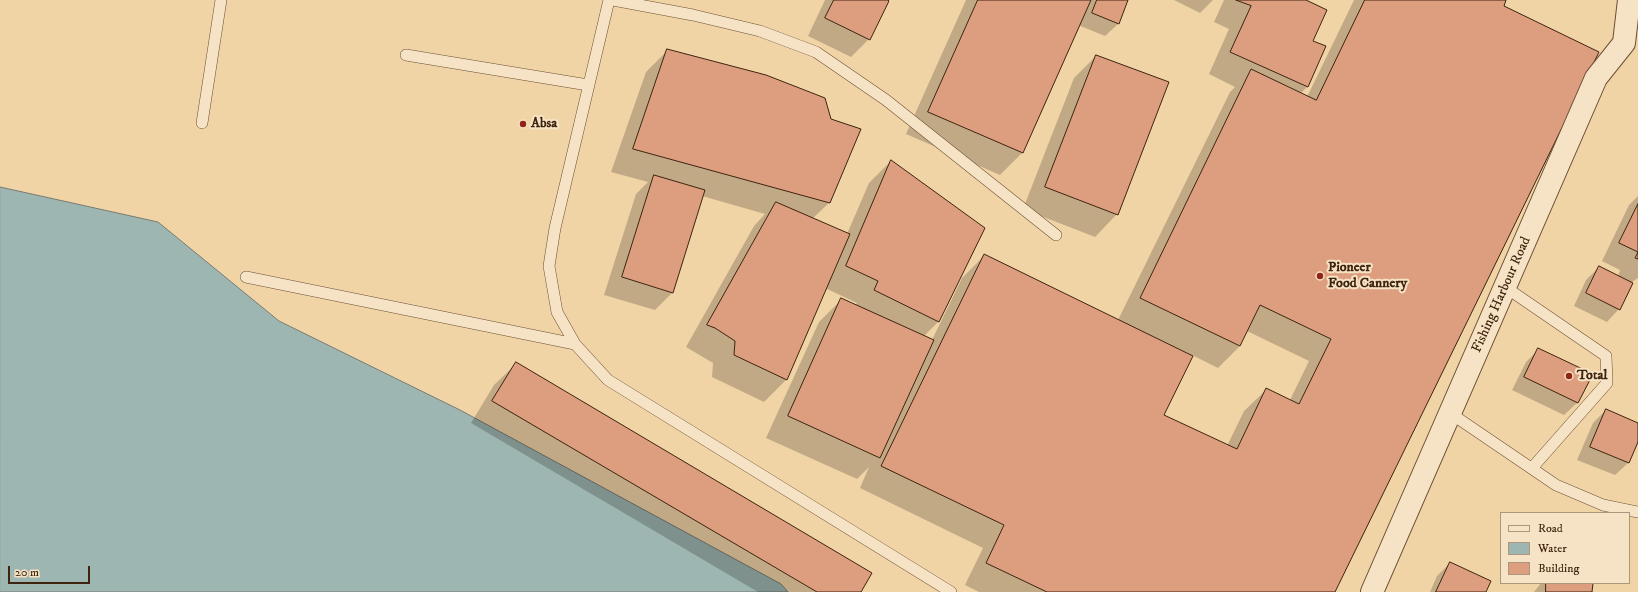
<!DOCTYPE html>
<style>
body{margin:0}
#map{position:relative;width:1638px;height:592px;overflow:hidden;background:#f1d4a6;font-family:"IM FELL DW Pica",serif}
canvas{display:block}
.legend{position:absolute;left:1500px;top:512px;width:130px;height:72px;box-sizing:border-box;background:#f6e3c5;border:1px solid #ac967c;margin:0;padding:5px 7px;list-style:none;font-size:12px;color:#3e230f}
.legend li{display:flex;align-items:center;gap:8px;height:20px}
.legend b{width:20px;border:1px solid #ac967c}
.scale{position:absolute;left:8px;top:566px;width:82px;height:18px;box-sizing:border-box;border:2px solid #3e230f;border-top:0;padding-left:5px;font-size:12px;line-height:14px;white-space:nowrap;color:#3e230f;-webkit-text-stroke:3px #f6e3c5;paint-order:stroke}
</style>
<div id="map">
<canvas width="1638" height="592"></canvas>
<ul class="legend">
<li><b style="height:5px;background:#f6e3c5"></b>Road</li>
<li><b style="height:11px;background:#9eb6b1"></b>Water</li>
<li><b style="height:11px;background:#dc9e7f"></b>Building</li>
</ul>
<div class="scale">20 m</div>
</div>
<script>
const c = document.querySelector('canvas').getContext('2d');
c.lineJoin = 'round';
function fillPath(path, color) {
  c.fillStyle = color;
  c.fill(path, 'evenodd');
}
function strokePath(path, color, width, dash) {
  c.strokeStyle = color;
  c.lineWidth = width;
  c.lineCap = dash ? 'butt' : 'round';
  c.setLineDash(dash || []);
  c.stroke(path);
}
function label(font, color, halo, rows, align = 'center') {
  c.font = font + ' "IM FELL DW Pica",serif';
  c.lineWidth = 4;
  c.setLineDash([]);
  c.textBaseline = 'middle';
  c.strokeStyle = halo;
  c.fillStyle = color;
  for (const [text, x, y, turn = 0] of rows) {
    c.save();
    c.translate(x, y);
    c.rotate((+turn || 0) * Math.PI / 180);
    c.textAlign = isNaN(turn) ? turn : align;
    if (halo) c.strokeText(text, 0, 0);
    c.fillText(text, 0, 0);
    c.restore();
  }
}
const water = new Path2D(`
 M0,187l158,35 121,99 181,89 321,174 7,8h-788z`);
fillPath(water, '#9eb6b1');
strokePath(water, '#787b70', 1);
fillPath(new Path2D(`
 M825,0h61l-17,39 -18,18 -43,-21z
 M966,0h161l-9,24 -13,12 -27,-11 -56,128 -22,22 -94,-41z
 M1174,0h39l-13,13z
 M1224,0h81l7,41 13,6 -18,40 -7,7 7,3 47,-97h151l-171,592h-355l-14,-7 18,-37 -123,-60 9,-21 -12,12 -91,-41 53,-116 22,-22 14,6 2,-3 -32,-15 -39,92 -22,22 -52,-25 1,-14 -27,-16 68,-121 11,-12 -63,-18 -29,96 -18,18 -51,-15 32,-101 12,-12 -37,-10 35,-100 22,-22 162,70 29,9 -30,74 -17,16 35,15 22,-51 22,-22 48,160 -16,16 9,3 30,-62 23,-23 133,65 112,-228 5,-5 -26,-13 20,-45 -15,-7zM1247,331l62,30 -19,39 -23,-11 -23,22 -17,35 -64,-31 29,-60 26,13 22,-22z
 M1096,56l21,158 -22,23 -72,-28 51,-131z
 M1638,196v82l-6,4 -13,27 -12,13 -33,-16 12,-26 13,-13 19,9 2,-6 -18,-9 27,-56z
 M1539,349l52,26 -14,28 -13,12 -52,-25 14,-28z
 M517,363l343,229h-102l-287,-169 23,-38z
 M1606,410l32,14v15l-10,24 -13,12 -38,-15 16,-37z
 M1450,563l35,29h-55l7,-16z
 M1541,583h51l-1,9h-57z`), '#0003');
const building = new Path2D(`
 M834,0h54l1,1 -19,39 -45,-22z
 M978,0h113l-68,153 -95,-41z
 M1097,0h31l-9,24 -27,-11z
 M1236,0h70l21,10 -14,31 13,5 -18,41 -78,-35 21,-46z
 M1365,0h141l-2,6 95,46 -264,540h-288l-61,-29 18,-38 -123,-59 103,-212 209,102 -29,59 73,34 29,-61 33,16 32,-65 -71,-34 -20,41 -100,-48 111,-229 65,31z
 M667,49l99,26 59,23 6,21 30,10 -31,74 -197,-54z
 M1096,55l73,27 -51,133 -73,-28z
 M891,160l94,68 -46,94 -65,-32 4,-9 -32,-15z
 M654,175l51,15 -32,103 -51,-16z
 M776,202l74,32 -63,146 -53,-25 1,-14 -20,-13 -8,-3z
 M1638,204v55l-3,-1 3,-6 -19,-9z
 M1599,266l34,17 -13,27 -34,-17z
 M841,298l93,42 -54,118 -92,-42z
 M1538,348l55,26 -15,29 -54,-26z
 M516,362l356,211 -11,19h-44l-325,-191z
 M1606,409l32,14v19l-9,21 -39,-16z
 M1450,562l41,19 -5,11h-50z
 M1546,583h47l-1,9h-46z`);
fillPath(building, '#dc9e7f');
strokePath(building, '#3e230f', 1);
const service = new Path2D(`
 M609,0l-54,228 -6,38 8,46 18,32 33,36 343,212
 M613,0l80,15 67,16 56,21 70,48 170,135
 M406,55l182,30
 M202,123l19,-123
 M246,277l329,67
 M1505,287l101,69 1,27 -75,85
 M1450,413l106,72 47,20 35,7`);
const tertiary = new Path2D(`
 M1372,592l224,-514 28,-35 5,-43`);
strokePath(service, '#6b4f35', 12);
strokePath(tertiary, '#6b4f35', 24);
strokePath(service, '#f6e3c5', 11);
strokePath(tertiary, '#f6e3c5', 22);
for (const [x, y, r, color] of [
 [523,124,4,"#8f2418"],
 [1320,276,4,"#8f2418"],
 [1569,376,4,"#8f2418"]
]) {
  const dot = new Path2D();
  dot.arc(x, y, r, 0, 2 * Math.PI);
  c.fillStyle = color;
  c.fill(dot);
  strokePath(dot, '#f6e3c5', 1.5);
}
label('bold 14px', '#3e230f', '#f6e3c5', [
 ["Absa",531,124],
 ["Pioneer",1328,268],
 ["Food Cannery",1328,284],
 ["Total",1577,376]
], 'left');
label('14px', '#3e230f', '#f6e3c5', [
 ["Fishing Harbour Road",1502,295,-66]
]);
</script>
